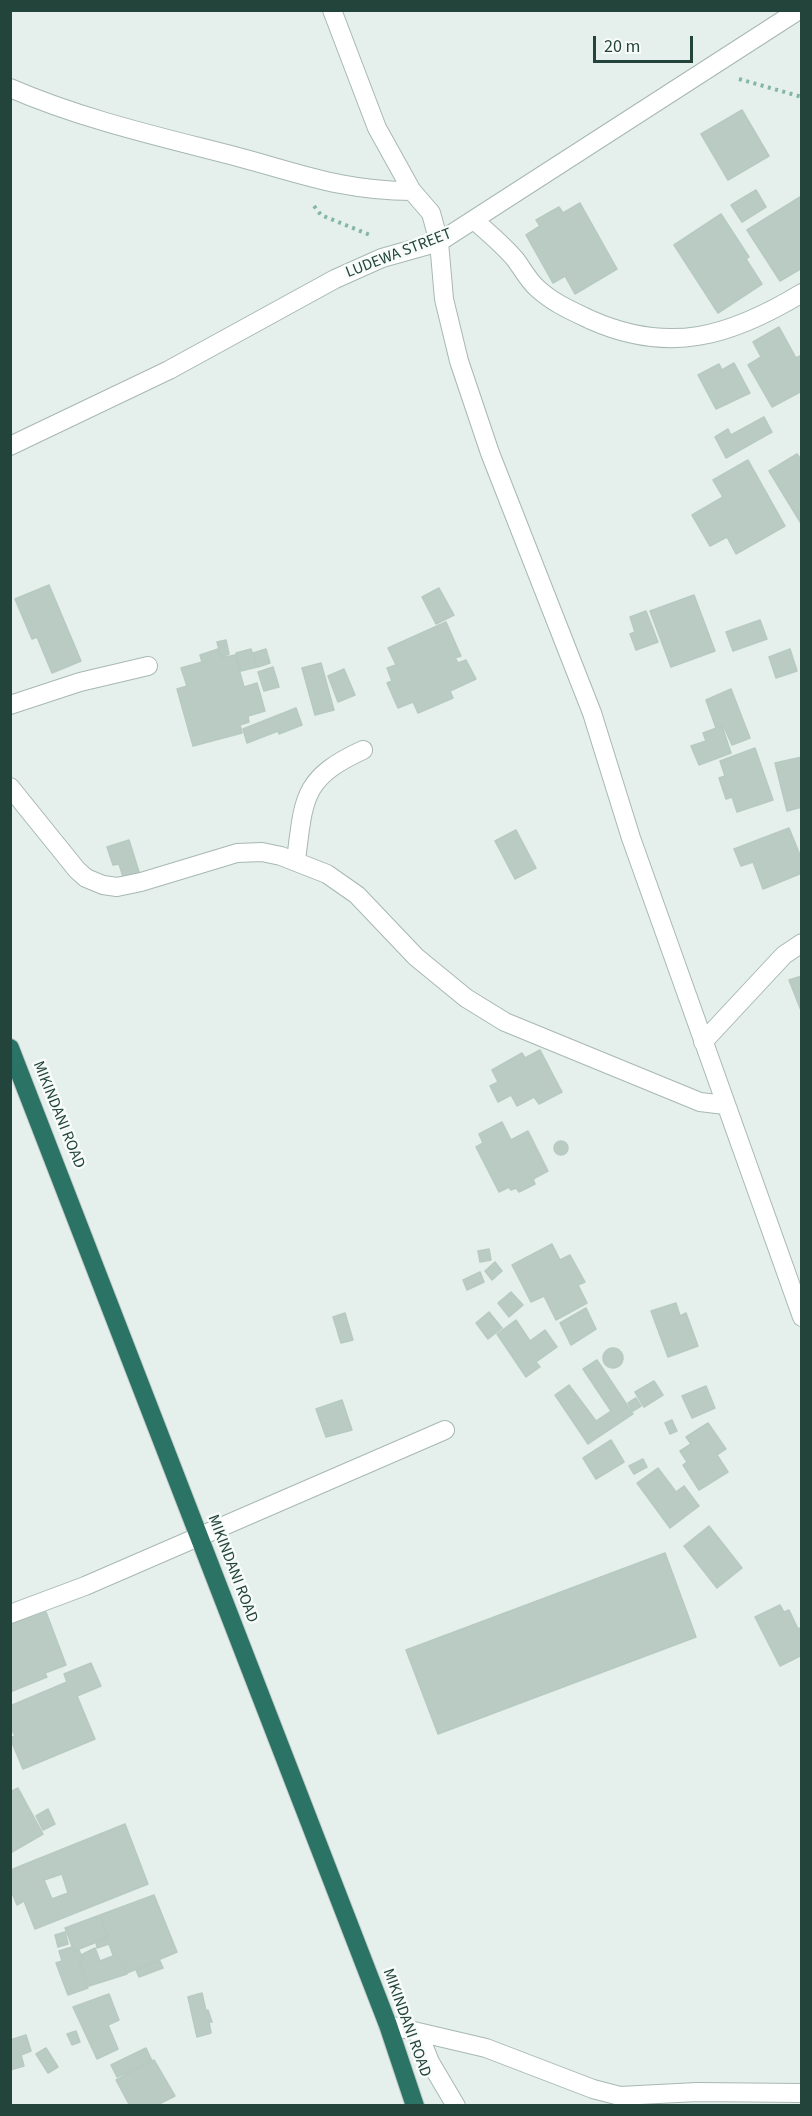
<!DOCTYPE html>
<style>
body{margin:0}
#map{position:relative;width:812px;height:2116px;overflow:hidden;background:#e5efeb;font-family:"Source Sans 3",sans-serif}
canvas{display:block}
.frame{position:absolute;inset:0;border:12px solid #22443b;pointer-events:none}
.scale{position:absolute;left:593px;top:36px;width:100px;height:27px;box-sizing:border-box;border:3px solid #22443b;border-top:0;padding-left:8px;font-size:18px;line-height:21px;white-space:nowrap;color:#22443b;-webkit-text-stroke:4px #f7fbf9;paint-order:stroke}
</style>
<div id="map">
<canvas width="812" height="2116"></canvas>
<div class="frame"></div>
<div class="scale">20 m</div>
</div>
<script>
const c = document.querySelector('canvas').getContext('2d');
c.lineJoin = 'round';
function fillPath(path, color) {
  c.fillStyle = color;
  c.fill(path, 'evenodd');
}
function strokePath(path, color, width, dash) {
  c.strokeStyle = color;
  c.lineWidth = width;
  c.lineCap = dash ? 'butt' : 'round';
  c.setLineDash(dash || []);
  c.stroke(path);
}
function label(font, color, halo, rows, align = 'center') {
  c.font = font + ' "Source Sans 3",sans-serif';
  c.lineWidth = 5;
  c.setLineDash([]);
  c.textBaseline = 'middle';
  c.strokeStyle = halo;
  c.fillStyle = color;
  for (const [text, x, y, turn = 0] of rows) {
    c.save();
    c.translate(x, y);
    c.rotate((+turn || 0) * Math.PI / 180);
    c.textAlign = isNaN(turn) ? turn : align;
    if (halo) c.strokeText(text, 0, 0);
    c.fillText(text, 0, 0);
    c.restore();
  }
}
const building = new Path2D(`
 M742,110l27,46 -41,24 -27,-46z
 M756,190l10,17 -24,15 -11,-17z
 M800,197l2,71 -22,13 -33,-51z
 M580,203l37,66 -42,25 -10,-18 -12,7 -27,-48 14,-9 -4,-6 23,-13 4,6z
 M721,214l28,43 -3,2 16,25 -44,29 -44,-68z
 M779,327l17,31 6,-3v36l-30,16 -24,-42 13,-8 -8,-15z
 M734,363l16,30 -34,16 -18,-34 21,-11 3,6z
 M764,417l8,15 -46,26 -11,-21 13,-8 3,6z
 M797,454l5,7v64l-33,-54z
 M748,460l37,66 -49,28 -9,-17 -17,9 -18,-31 31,-18 -10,-17z
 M49,585l32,76 -29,12 -15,-36 -5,2 -17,-40z
 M439,588l15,27 -18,9 -14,-27z
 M694,595l21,56 -44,16 -21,-56z
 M646,611l12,31 -22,8 -6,-16 5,-2 -5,-15z
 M760,620l7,19 -34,12 -7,-19z
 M446,622l15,34 -6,2 3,5 8,-3 10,19 -26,12 3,7 -35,15 -5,-11 -15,6 -11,-25 5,-2 -5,-13 9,-3 -8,-17z
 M226,640l3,14 -8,3 -4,-15z
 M218,649l3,9 14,-3 9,32 13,-4 8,28 -17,5 1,6 -9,3 2,8 -49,13 -16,-57 10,-3 -6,-18 21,-6 -2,-7z
 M251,649l6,18 -16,4 -5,-18z
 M266,649l4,14 -12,4 -5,-14z
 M790,649l7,22 -21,7 -7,-21z
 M321,663l13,47 -19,5 -13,-47z
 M273,667l6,20 -15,4 -6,-19z
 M344,669l11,26 -17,7 -10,-26z
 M731,689l19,49 -18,7 -9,-20 -7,3 -10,-28z
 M296,708l6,17 -23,9 -1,-3 -31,12 -4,-14z
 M722,726l9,27 -32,12 -8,-19 15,-5 -3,-8z
 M755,748l18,52 -36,12 -5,-15 -6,2 -7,-21 6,-2 -5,-15z
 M802,757v50l-15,4 -12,-48z
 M789,828l13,32v13l-39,16 -10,-27 -12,4 -7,-17z
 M516,830l20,38 -21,11 -20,-38z
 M129,840l11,35 -16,5 -5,-16 -6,1 -6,-18z
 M802,976v37l-13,-33z
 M540,1050l22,42 -23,12 -5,-7 -17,9 -6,-11 -13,7 -8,-16 8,-4 -6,-12 30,-17 3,5z
 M502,1122l9,18 17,-9 20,40 -15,8 2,5 -16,8 -3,-4 -5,2 -2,-3 -10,5 -23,-45 7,-4 -4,-9z
 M554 1148a7 7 0 1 1 14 0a7 7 0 1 1-14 0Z
 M552,1244l8,16 10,-5 15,27 -7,3 9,18 -31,17 -12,-24 -13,6 -19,-37z
 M489,1249l2,11 -11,2 -2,-11z
 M495,1262l7,9 -10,9 -7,-9z
 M480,1272l4,10 -17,8 -4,-10z
 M511,1292l12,13 -14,12 -11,-14z
 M676,1303l4,13 6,-3 12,33 -30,11 -17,-46z
 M586,1308l10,21 -25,16 -11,-22z
 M489,1312l13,16 -14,11 -12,-16z
 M345,1313l8,27 -12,3 -8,-26z
 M516,1320l14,21 15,-11 12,17 -21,15 4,5 -14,10 -29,-43z
 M603 1358a10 10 0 1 1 20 0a10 10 0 1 1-20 0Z
 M597,1360l36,54 -45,30 -33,-49 14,-10 27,36 15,-10 -28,-42z
 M654,1381l9,14 -19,12 -9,-15z
 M706,1386l9,22 -23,10 -10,-22z
 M636,1398l5,8 -8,5 -5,-8z
 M342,1400l10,30 -26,7 -10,-28z
 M672,1420l5,11 -7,3 -5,-11z
 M708,1423l18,26 -9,6 11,17 -29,18 -16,-25 4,-3 -7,-11 11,-7 -5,-7z
 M611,1440l13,22 -28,17 -13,-21z
 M643,1459l4,8 -13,7 -5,-8z
 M658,1468l18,24 8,-6 15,20 -29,22 -33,-45z
 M709,1526l33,42 -25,20 -33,-42z
 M665,1553l31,84 -258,97 -32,-84z
 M780,1605l4,7 5,-2 9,19 4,-2v28l-22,11 -25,-49z
 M46,1612l20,53 -21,8 2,4 -37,15v-71l12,-4 2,3z
 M91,1663l10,23 -24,10 18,43 -72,30 -13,-31 5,-2 -5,-10v-20l57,-24 -3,-8z
 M18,1788l25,46 -31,18 -2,-60z
 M48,1809l7,15 -12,6 -7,-14z
 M125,1824l23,60 -113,45 -11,-28 -7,4 -7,-17 3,-19zM62,1874l6,19 -16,6 -8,-19z
 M154,1895l23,57 -50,21 -5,-11 -9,-7 -4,-11 -12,4 -1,-6 12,-6 -8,-21z
 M100,1915l7,23 -33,13 -9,-23z
 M65,1932l3,12 -10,3 -3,-12z
 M72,1947l2,5 5,-2 4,10 -4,2 9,26 -20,7 -12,-32 6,-2 -3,-10z
 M95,1948l5,13 13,-5 9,6 5,12 -38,12 -9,-24 3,-1 -2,-6z
 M160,1961l3,7 -24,9 -3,-7z
 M202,1993l4,18 2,-1 4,12h-3l2,11 -14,4 -9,-40z
 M109,1994l10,26 -11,5 10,24 -21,10 -24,-52z
 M76,2031l4,11 -8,3 -5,-11z
 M26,2035l5,16 -10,4 3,11 -14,4v-30z
 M46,2048l12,19 -10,6 -12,-19z
 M146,2048l6,13 -35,16 -6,-12z
 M154,2060l21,36 -20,10h-25l-14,-26z`);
fillPath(building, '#bacbc4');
strokePath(building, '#b7cac2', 1.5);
const street = new Path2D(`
 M332,10l45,118 35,63 19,22 8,29 5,57 15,62 31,92 102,260 39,125 171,479
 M10,88c74,32 151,49 228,69 64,17 106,34 174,34
 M475,221c14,12 28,24 40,38 7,9 13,21 22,29 16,15 35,23 54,32 79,35 140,16 211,-27
 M10,446l159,-76 166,-91 47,-21 57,-16 360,-232
 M10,705l70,-23 68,-16
 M10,787l67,83 9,8 17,7 14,2 24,-5 96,-29 25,-1 19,4 46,18 30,21 59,62 50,41 39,24 195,80 25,3
 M296,860c8,-62 6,-82 67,-110
 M703,1042l81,-87 18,-12
 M10,1614l75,-28 360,-156
 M388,2025l98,23 107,41 27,7 77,-4 105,1
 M418,2032l12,30 26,44`);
const highway = new Path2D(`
 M10,1048l378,977 27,81`);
strokePath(street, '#a7b8b3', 20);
strokePath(highway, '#c1cbc8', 20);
strokePath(new Path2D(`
 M739,79l63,18
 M314,206l7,9 49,20`), '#83b6a6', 4, [3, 4.5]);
strokePath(street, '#fff', 18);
strokePath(highway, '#2b7365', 18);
label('16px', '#22443b', '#f7fbf9', [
 ["LUDEWA STREET",399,254,-21],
 ["MIKINDANI ROAD",58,1115,68],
 ["MIKINDANI ROAD",232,1569,69],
 ["MIKINDANI ROAD",406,2023,70]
]);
</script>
